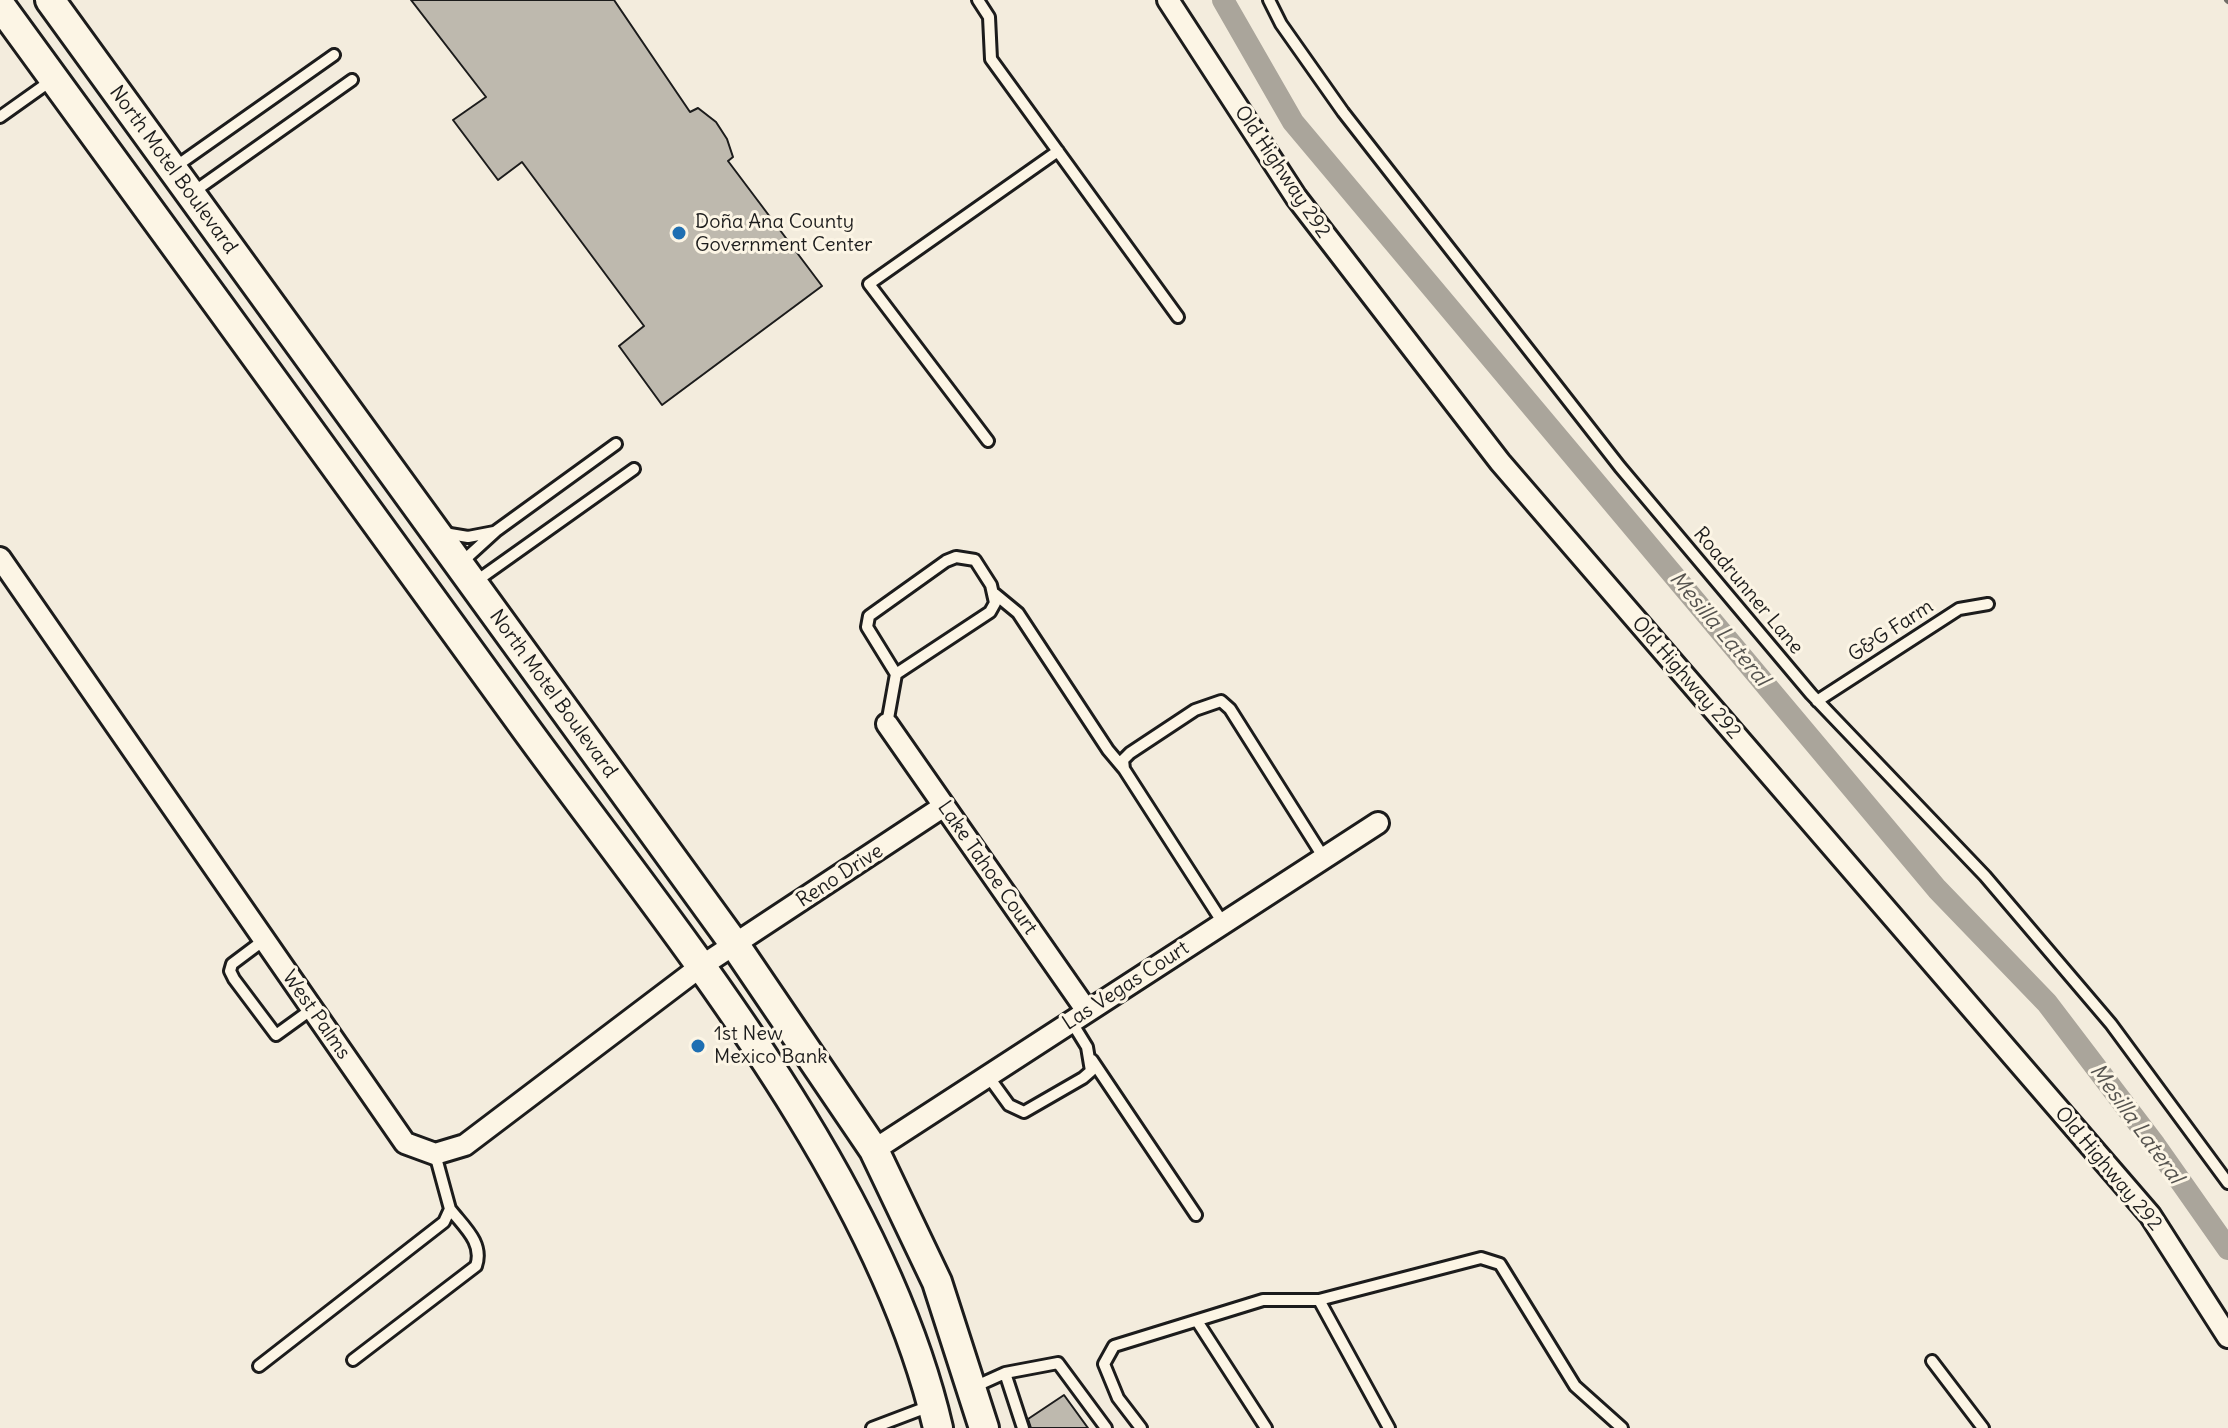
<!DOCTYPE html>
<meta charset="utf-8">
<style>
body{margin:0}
canvas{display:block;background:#f3ecdd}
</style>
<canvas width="2228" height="1428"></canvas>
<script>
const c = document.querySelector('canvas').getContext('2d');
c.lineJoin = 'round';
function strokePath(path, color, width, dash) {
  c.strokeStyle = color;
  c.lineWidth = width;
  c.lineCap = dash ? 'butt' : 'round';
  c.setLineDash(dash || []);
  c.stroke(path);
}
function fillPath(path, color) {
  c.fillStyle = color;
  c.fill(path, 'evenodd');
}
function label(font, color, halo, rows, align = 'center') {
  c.font = font + ' Delius,sans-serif';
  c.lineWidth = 6;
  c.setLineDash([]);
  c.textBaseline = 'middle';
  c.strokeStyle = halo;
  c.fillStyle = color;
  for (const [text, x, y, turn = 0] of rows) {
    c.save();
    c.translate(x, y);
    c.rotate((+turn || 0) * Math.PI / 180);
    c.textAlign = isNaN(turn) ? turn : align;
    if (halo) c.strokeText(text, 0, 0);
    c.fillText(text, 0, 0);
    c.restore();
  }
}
strokePath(new Path2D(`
 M2227,0l1,1`), '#716e68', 6);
strokePath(new Path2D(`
 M1223,0l70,122 644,767 110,114 108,142 73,104`), '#aaa59b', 22);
const building = new Path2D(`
 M411,0h203l76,112 8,-4 18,14 11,17 6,18 -5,4 94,125 -160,119 -43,-59 25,-20 -122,-164 -24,18 -45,-60 33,-23z
 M1064,1395l24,33h-57l-3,-9z`);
fillPath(building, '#beb9ae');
strokePath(building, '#1c1c1c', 2);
const service = new Path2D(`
 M978,0l11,17 2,42 187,258
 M1269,0l12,24 62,88 277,355 191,227 174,182 126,148 117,159
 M0,117l52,-37
 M175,167l159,-112
 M192,193l160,-113
 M988,441l-119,-157 189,-133
 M444,533l24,4 26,-5
 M462,562l34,-31 120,-87
 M475,582l159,-113
 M995,594l23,19 90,137 16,19
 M1817,701l142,-92 29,-5
 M887,724l9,-50 94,-62 5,-9 -4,-18 -16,-25 -19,-3 -10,4 -77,55 -2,11 29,47
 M1223,923l-99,-154 -1,-9 7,-7 65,-43 26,-9 9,8 94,149
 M264,940l-32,24 -2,7 4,8 42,56 36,-26
 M1092,1060l104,155
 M988,1076l21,29 15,7 59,-34 8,-7 -4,-24 -16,-26
 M1319,1300l162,-42 19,6 75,122 47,42
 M1197,1321l69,107
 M353,1360l123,-94c8,-23 -12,-39 -26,-57
 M1932,1361l51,67
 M259,1366l185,-144 6,-13 -15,-55
 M1005,1373l18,55
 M974,1387l31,-14 53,-10 48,65
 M872,1428l58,-22
 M1141,1428l-23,-30 -14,-34 10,-18 149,-46h56l70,128`);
const minor = new Path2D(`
 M1168,0l128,197 204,265 650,753 78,122
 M0,558l405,585 30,11 30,-9 235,-178 244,-161
 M887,724l200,287
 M874,1150l504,-327`);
const secondary = new Path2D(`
 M50,0l685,945 139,205 63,132 47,146
 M0,5c176,241 351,482 526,724 150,206 354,448 412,699`);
strokePath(service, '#1c1c1c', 16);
strokePath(minor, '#1c1c1c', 26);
strokePath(secondary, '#1c1c1c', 34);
strokePath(service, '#fcf5e5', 10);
strokePath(minor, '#fcf5e5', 20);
strokePath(secondary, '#fcf5e5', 28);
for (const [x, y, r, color] of [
 [679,233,8,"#1f6fb2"],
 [698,1046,8,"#1f6fb2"]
]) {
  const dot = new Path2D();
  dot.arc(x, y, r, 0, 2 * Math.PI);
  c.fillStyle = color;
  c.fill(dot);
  strokePath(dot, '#fcf5e5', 3);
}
label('20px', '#1c1c1c', '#fcf5e5', [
 ["North Motel Boulevard",173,170,54],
 ["Old Highway 292",1282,172,56],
 ["Roadrunner Lane",1748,591,50],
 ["G&G Farm",1891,631,-33],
 ["Old Highway 292",1686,678,49],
 ["North Motel Boulevard",553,694,54],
 ["Lake Tahoe Court",987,868,55],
 ["Reno Drive",840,876,-33],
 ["Las Vegas Court",1126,986,-33],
 ["West Palms",316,1015,55],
 ["Old Highway 292",2108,1169,50]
]);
label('20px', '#1c1c1c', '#fcf5e5', [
 ["Doña Ana County",695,222],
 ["Government Center",695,245],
 ["1st New",714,1034],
 ["Mexico Bank",714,1057]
], 'left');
label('italic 22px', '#55534f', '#fcf5e5', [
 ["Mesilla Lateral",1719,629,50],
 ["Mesilla Lateral",2136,1124,54]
]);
</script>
